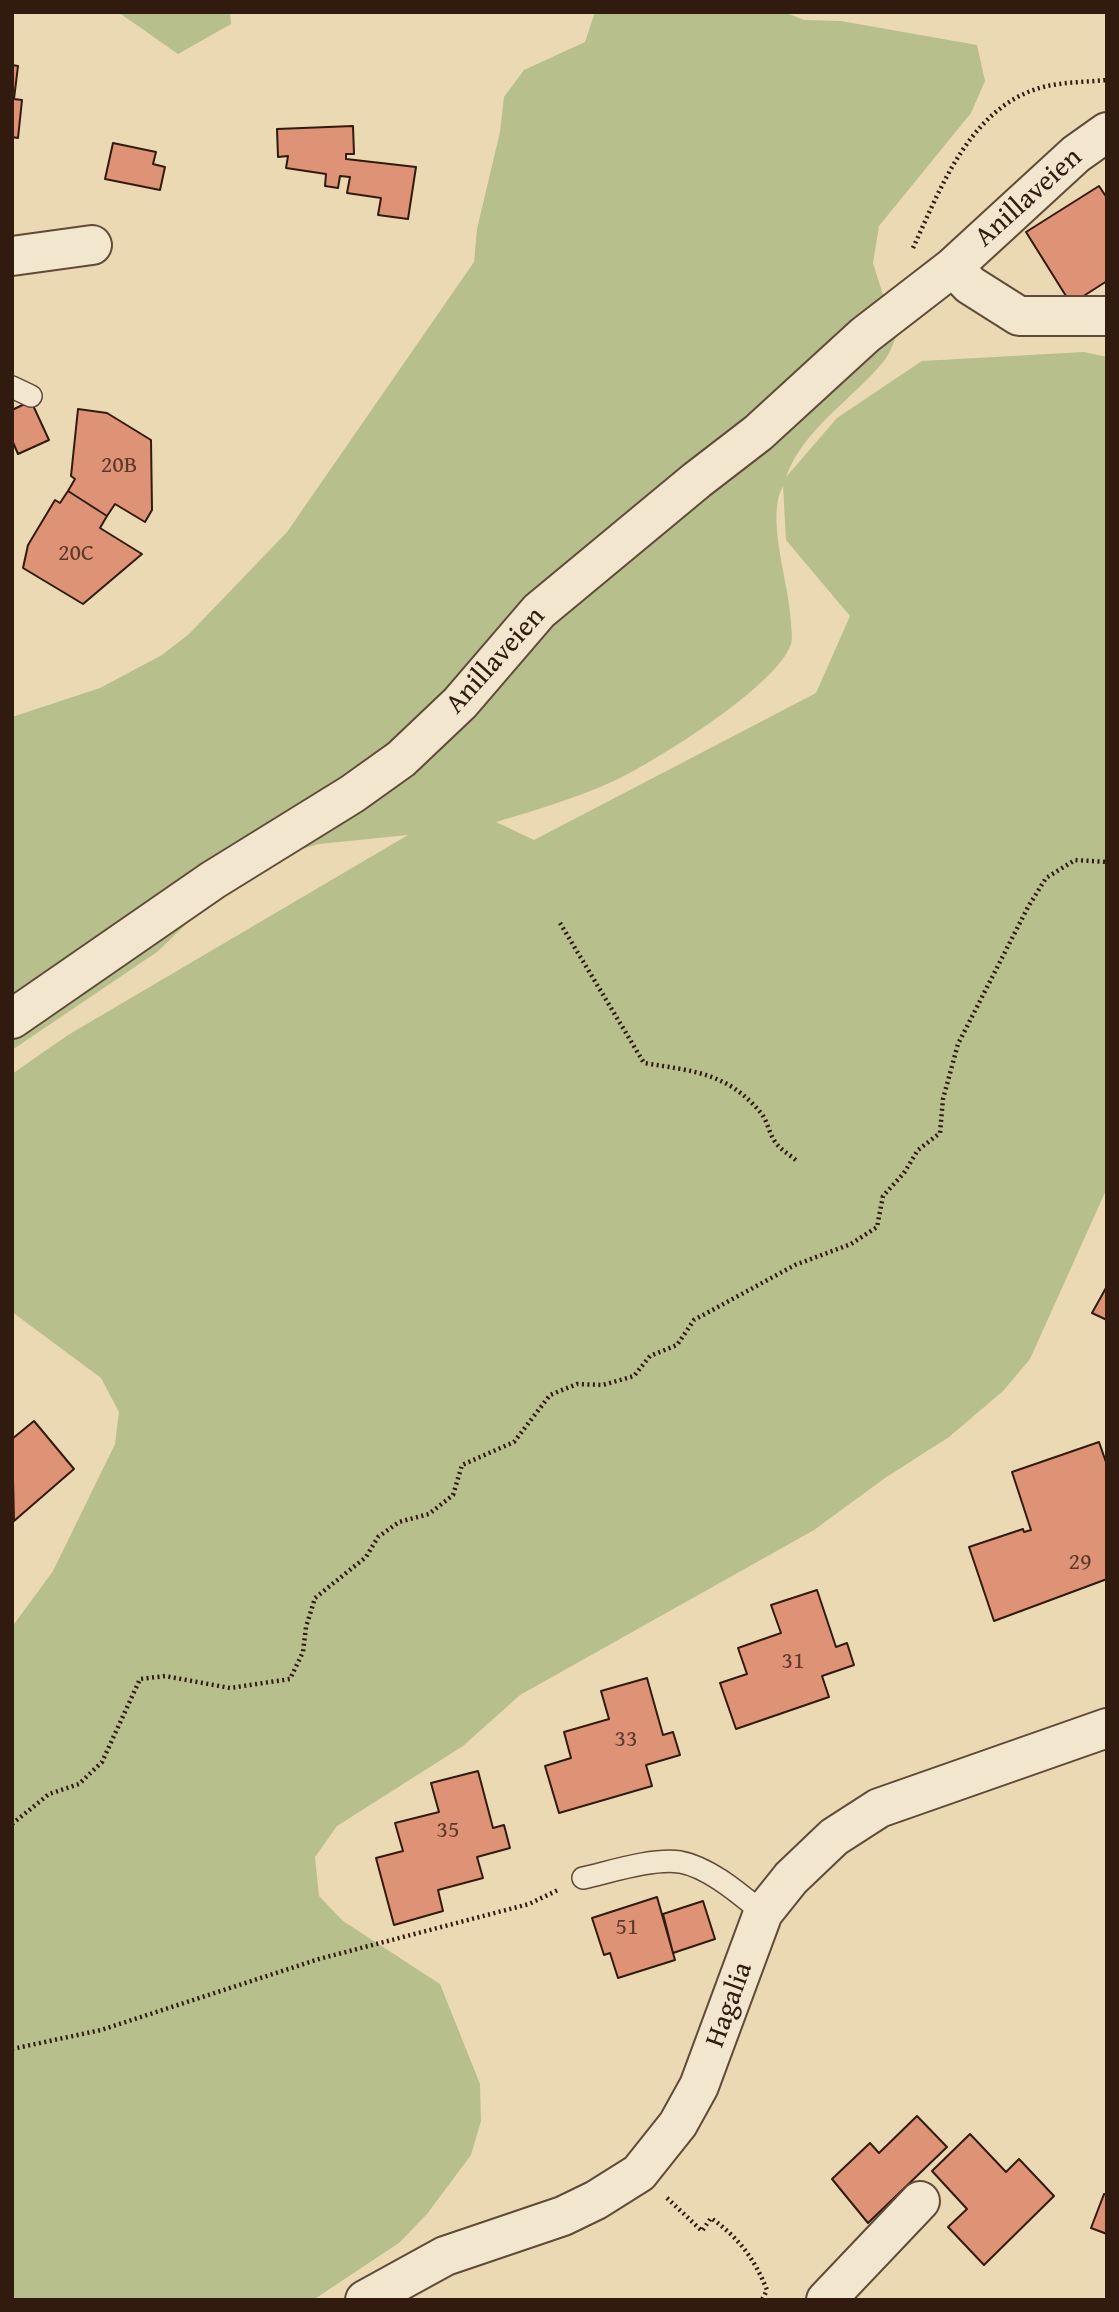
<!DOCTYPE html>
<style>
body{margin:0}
#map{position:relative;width:1119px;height:2312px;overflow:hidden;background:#ebd9b3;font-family:"Gentium Book Plus",serif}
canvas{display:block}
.frame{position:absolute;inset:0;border:14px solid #311b0f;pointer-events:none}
</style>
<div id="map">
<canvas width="1119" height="2312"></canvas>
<div class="frame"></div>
</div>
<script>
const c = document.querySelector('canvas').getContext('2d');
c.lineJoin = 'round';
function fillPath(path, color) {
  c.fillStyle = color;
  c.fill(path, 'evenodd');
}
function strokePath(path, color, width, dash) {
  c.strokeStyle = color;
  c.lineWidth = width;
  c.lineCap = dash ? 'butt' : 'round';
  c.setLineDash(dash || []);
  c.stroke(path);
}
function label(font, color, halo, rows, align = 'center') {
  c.font = font + ' "Gentium Book Plus",serif';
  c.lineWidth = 7;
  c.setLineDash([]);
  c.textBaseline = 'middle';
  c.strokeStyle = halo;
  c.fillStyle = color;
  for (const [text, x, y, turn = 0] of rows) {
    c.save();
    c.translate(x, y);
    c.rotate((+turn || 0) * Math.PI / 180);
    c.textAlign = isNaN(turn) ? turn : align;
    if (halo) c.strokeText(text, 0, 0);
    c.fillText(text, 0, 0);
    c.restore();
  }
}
fillPath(new Path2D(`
 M118,12h112l1,12 -53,30z
 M595,12h189l20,8 37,1 136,24 8,36 -14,32 -92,113 -6,37 10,32 17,31c-5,11 -8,25 -16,35 -31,38 -81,68 -98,116l51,-59 85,-57 162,-9 23,5v831l-77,171 -27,32 -54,46 -64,41 -71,52 -294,165 -57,51 -126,80 -22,31 4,39 24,25 97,63 40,100 1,37 -10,34 -44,59 -28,29 -86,57h-301v-673l41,-56 62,-127 4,-32 -18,-34 -89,-66v-238l56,-39 340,-200 -89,9 -71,21 -91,87 -145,98v-333l88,-29 62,-33 27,-21 98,-102 187,-270 3,-33 23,-97 4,-35 20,-27 61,-28zM783,486l3,54 64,76 -34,77 -282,147 -38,-18c40,-12 81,-24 120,-42 40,-19 162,-95 175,-136 2,-6 0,-15 0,-21 -1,-39 -26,-104 -8,-137z`), '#b7bf8d');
const building = new Path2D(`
 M12,65l6,1 -4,33 8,1 -4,38 -6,-1z
 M353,126l1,28h-8v5l70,8 -8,52 -30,-4 3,-17 -34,-5 3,-16 -10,-1 -2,12 -13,-2 1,-12 -40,-6 2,-12 -10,1 -1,-28z
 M113,143l43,9 -3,12 12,3 -5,23 -55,-11z
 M1099,186l8,12v83l-36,23 -45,-72z
 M31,401l18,39 -31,14 -6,-14v-30z
 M78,409l29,4 44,27 1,70 -7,12 -30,-18 -8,12 -39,-25 7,-12 -4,-3z
 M68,491l39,25 -7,12 42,26 -59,50 -60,-36 5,-23 27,-45 5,3z
 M1107,1286v34l-15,-7z
 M34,1421l40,48 -60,52 -2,-82z
 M1099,1442l8,23v114l-113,42 -25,-74 54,-18 1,3 7,-2 -19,-58z
 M817,1590l19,57 11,-4 7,22 -32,11 7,21 -93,32 -16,-46 27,-9 -9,-26 43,-15 -10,-28z
 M647,1678l16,57 10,-3 7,23 -34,10 6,21 -93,27 -14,-47 26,-8 -7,-26 45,-13 -8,-28z
 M478,1771l15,57 11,-3 6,23 -33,9 6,21 -45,12 5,21 -49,14 -18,-67 27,-7 -8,-28 44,-11 -8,-29z
 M657,1897l18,63 -57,18 -8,-25 -6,2 -12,-37z
 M703,1901l12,38 -42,14 -10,-39z
 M917,2116l30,31 -79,76 -36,-44 38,-36 9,10z
 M970,2134l36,38 13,-13 35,37 -70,69 -36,-38 19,-18 -35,-38z
 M1104,2194l3,1v39l-16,-6z`);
fillPath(building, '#de9276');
strokePath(building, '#311b0f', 2);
const service = new Path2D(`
 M12,387l19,9
 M583,1878c27,-6 69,-20 97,-16 29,5 61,33 83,51`);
const minor = new Path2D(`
 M1107,132l-31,22 -123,113 17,18 49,31h88
 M12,256l80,-11
 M12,1019l201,-139 139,-86 49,-35 59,-56 79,-92 158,-131 61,-47 107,-98 88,-68
 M365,2300l80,-44 118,-40 33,-16 43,-27 39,-49 21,-38 64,-173 28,-35 43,-41 45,-29 228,-80
 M826,2300l94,-99`);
strokePath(service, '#604a38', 24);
strokePath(minor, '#604a38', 42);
strokePath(new Path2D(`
 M913,248c28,-61 58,-142 130,-161 20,-5 43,-5 64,-7
 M560,923l84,140c48,8 83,9 117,50 7,9 8,21 15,30 5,7 14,12 21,18
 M12,1824l37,-30 30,-10 23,-22 38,-83 25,-3 65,12 60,-9 13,-27 3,-25 9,-29 51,-41 12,-20 21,-15 30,-8 24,-19 9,-30 52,-23 36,-47 27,-11 26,1 31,-9 16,-20 27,-11 17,-25 101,-55 56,-21 26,-17 6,-31 21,-23 14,-23 22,-17 3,-34 15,-55 70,-137 18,-29 29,-18 32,2
 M12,2049l89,-19 218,-71 210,-55 29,-14
 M667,2198l35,33 9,-13c28,20 43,40 56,72l-5,10`), '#311b0f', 4.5, [2, 3.5]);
strokePath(service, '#f2e6ce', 21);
strokePath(minor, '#f2e6ce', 38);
label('24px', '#5c3929', null, [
 ["20B",119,466],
 ["20C",76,554],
 ["29",1080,1563],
 ["31",793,1662],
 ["33",626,1740],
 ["35",448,1831],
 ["51",627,1928]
]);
label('28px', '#311b0f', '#f2e6ce', [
 ["Anillaveien",1029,198,-42],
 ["Anillaveien",496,661,-48],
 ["Hagalia",730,2005,-70]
]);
</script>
